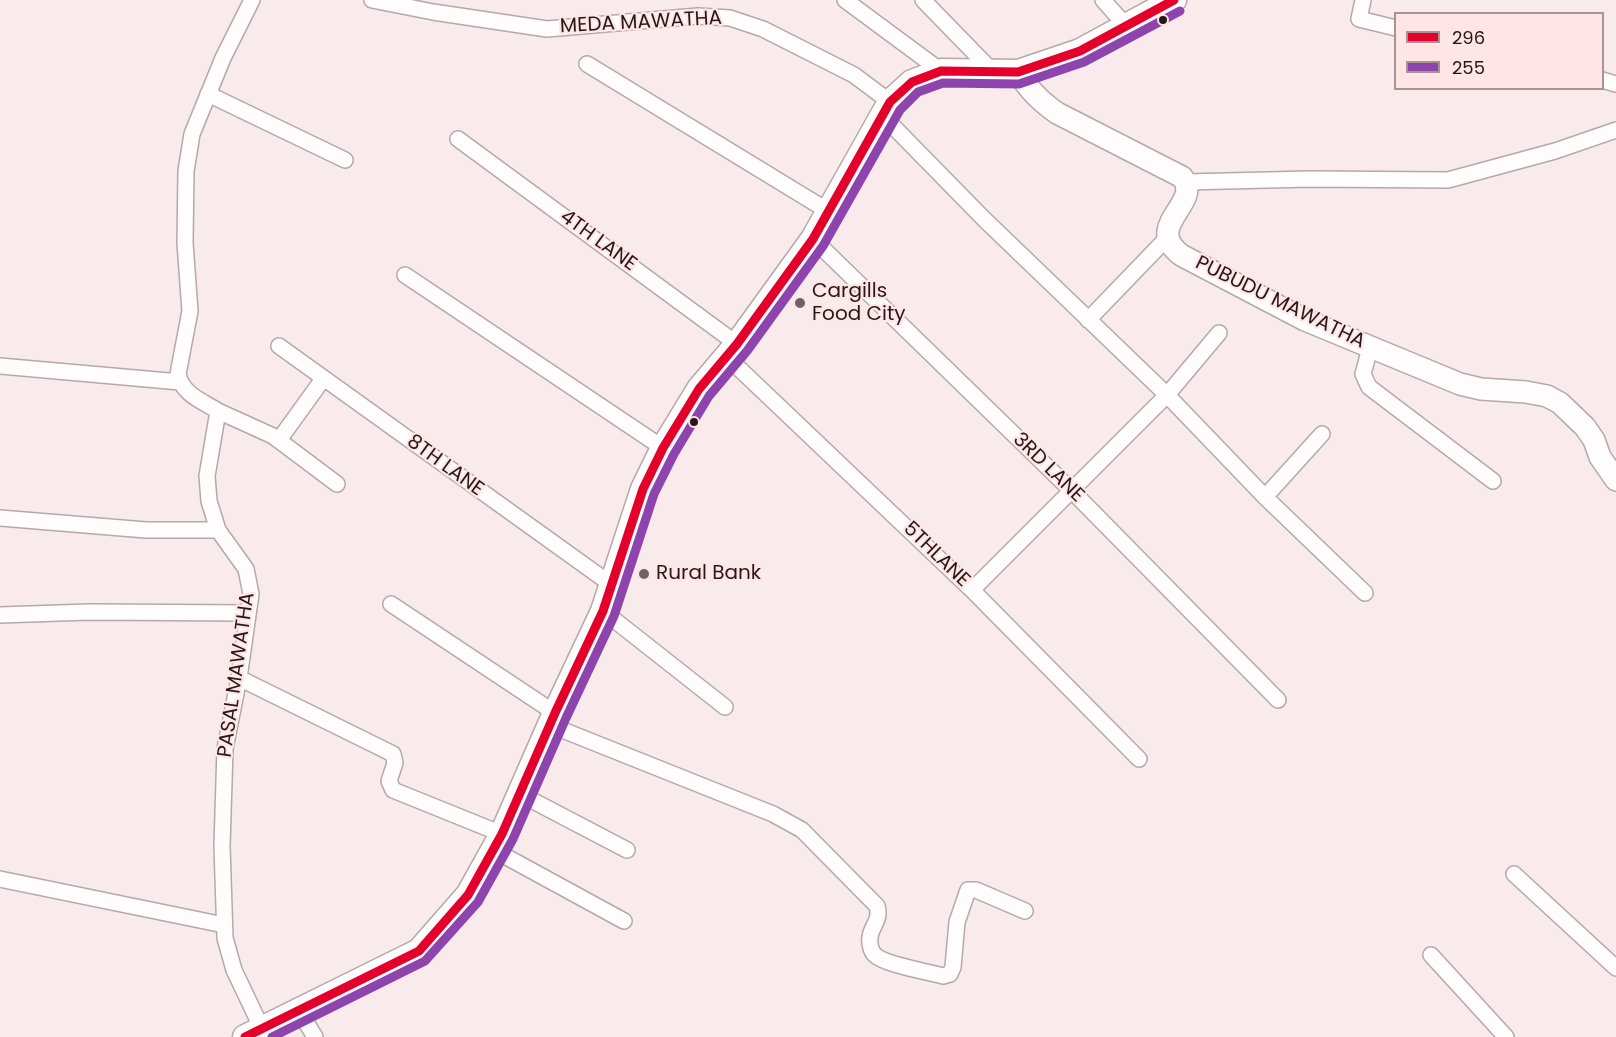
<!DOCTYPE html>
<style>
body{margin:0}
#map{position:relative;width:1616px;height:1037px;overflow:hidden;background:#f9ebec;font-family:Poppins,sans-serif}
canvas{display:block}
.legend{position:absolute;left:1394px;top:12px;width:210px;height:78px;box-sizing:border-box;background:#ffe5e6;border:2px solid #a89394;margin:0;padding:8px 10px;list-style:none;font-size:18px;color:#261819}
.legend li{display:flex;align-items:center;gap:12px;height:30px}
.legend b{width:30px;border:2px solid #a89394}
</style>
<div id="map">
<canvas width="1616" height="1037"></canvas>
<ul class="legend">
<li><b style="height:8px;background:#e4002b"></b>296</li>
<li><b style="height:8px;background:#8e44ad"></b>255</li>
</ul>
</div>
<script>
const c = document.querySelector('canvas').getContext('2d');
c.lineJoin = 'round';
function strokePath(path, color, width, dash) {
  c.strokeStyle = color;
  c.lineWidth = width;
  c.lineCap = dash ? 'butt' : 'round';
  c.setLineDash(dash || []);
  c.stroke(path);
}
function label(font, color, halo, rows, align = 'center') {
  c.font = font + ' Poppins,sans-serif';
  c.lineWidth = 4.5;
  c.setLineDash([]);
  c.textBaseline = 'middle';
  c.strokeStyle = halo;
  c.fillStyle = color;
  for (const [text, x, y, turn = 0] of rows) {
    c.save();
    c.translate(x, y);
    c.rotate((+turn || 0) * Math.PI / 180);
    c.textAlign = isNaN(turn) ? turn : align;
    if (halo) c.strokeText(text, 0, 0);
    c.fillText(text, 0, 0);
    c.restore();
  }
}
const street = new Path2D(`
 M252,0l-29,58 -31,76 -6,37 -1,72 5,68 -12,63c4,20 24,27 40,37l-11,65 2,25 9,29 28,39 5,25 -12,84 -14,71 -3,97 3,92 9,32 28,59
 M372,0l61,12 114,17 151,-13 32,2 33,11 91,46 36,27
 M845,0l96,71
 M923,0l71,73
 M1103,0l24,27
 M1363,0l-4,19 37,9
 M587,64l241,147
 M1602,80l14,4
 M208,94l137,66
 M882,115l102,104 183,176 98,102 100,96
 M458,139l279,205
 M1186,182l123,-3 139,1 107,-29 61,-21
 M813,239l259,252 206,209
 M405,275l258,173
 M1088,320l80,-83
 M279,346l333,239
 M1370,348l-7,26 6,13 124,94
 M727,357l245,233 167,169
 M0,366l180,16
 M218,411l55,25 64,48
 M279,440l44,-61
 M1265,497l57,-63
 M0,518l146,12h72
 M972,590l195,-195 52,-62
 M391,604l164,109
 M603,611l122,96
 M0,615l89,-3 159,1
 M239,678l154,76 2,9 -6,18 4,9 109,44
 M550,725l223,89 29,16 75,76c4,15 -5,18 -7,31 -1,5 1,15 5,18 8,9 54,17 68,21l7,-2 3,-7 4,-45 11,-32h8l49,21
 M520,794l107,56
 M492,849l132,72
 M1514,874l102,94
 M0,879l224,46
 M1431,955l75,82
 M298,1009l17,28`);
const secondary = new Path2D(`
 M1018,72c11,18 22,29 39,41l125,64c22,26 -40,48 -1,78l124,65 155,64 21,5 45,3 21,4 13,7 25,24 9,13 6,17 16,23`);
const primary = new Path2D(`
 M245,1037l174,-86 49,-56 34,-61 53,-121 48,-102 40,-122 20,-41 36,-59 38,-45 76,-105 77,-137 22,-20 29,-11 77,1 62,-21 94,-51`);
strokePath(street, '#b5a8a9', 18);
strokePath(secondary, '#b5a8a9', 24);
strokePath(primary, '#b5a8a9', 27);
strokePath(street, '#fefcfc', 15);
strokePath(secondary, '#fefcfc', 21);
strokePath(primary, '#fefcfc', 24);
strokePath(new Path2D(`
 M245,1037l174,-86 49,-56 34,-61 53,-121 48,-102 40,-122 20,-41 36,-59 38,-45 76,-105 77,-137 22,-20 29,-11 77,1 62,-21 94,-51`), '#e4002b', 9);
strokePath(new Path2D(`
 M272,1037l153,-76 53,-59 35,-63 53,-121 48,-102 40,-122 20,-40 35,-58 38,-45 76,-105 77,-136 18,-18 25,-9 76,1 65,-22 96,-51`), '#8e44ad', 9);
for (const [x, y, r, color] of [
 [1163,20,5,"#261819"],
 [800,303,6,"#706263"],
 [694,422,5,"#261819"],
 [644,574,6,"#706263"]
]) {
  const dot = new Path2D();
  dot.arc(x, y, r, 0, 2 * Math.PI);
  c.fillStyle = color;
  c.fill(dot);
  strokePath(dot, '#ffe5e6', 2);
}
label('20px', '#261819', '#ffe5e6', [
 ["MEDA MAWATHA",641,23,-3],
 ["4TH LANE",598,241,36],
 ["PUBUDU MAWATHA",1280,303,26],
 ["8TH LANE",445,466,36],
 ["3RD LANE",1048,468,44],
 ["5THLANE",936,555,44],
 ["PASAL MAWATHA",237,675,-82]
]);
label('20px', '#261819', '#ffe5e6', [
 ["Cargills",812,292],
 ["Food City",812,315],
 ["Rural Bank",656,574]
], 'left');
</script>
